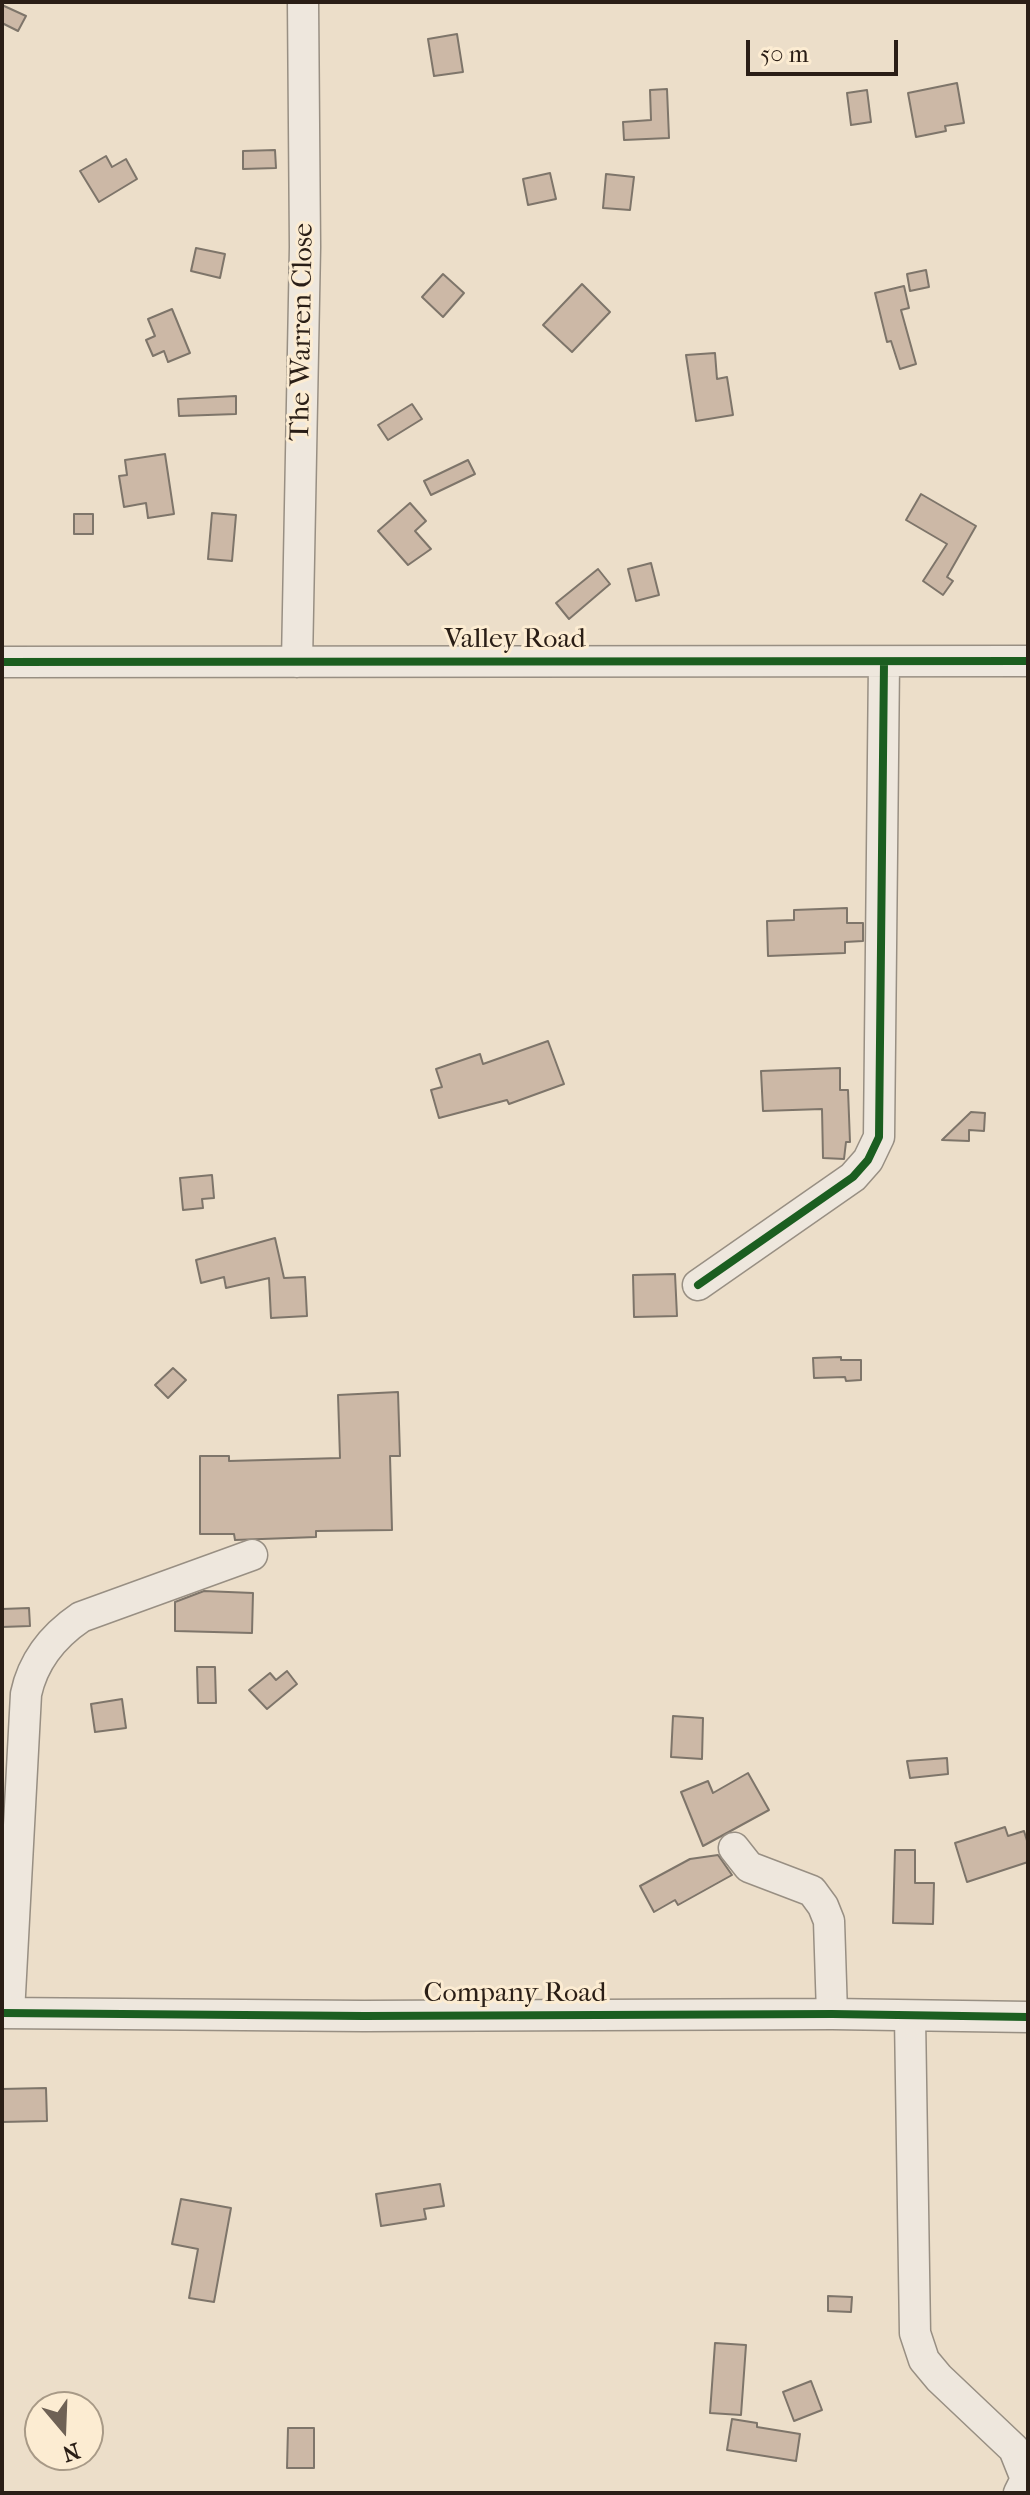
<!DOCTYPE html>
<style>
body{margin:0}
#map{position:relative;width:1030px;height:2495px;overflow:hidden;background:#ecdec9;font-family:"IM FELL French Canon",serif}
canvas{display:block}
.frame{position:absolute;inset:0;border:4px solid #2a1e16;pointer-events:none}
.north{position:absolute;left:24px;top:2391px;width:80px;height:80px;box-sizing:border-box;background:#fcecd2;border:2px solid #a89a87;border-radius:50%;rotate:161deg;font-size:22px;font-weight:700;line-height:32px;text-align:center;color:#2a1e16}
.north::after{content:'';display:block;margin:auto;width:28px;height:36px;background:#6e6155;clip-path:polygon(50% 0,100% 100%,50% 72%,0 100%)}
.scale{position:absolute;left:746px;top:40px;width:152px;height:36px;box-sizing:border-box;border:4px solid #2a1e16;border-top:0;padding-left:10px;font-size:24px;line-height:28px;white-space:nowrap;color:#2a1e16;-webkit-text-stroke:6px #fcecd2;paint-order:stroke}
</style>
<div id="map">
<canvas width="1030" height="2495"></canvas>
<div class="frame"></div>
<div class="north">N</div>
<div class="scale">50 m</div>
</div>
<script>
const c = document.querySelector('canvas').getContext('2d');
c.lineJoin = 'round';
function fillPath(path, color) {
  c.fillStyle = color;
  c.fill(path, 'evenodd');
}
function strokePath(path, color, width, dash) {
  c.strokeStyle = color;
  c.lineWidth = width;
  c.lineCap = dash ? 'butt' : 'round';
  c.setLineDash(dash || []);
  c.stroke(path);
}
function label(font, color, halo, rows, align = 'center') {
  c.font = font + ' "IM FELL French Canon",serif';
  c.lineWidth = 6;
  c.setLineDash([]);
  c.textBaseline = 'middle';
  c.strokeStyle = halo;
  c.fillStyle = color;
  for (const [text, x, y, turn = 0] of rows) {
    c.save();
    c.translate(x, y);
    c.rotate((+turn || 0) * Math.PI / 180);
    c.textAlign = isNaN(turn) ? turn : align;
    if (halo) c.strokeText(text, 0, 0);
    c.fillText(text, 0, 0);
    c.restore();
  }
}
const building = new Path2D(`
 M2,5l24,11 -8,15 -16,-8z
 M457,34l6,38 -29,4 -6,-37z
 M957,83l7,40 -19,3 1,5 -30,6 -8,-44z
 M667,89l2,49 -45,2 -1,-18 28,-2 -1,-30z
 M867,90l4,32 -20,3 -4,-32z
 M275,150l1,18 -33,1v-18z
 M106,156l6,11 14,-8 11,20 -38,23 -19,-31z
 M550,173l6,26 -28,6 -5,-26z
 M606,174l28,3 -4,33 -27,-2z
 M196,248l29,6 -5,24 -29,-7z
 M926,270l3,17 -19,4 -3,-17z
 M443,274l21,19 -21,24 -21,-20z
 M582,284l28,28 -38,40 -29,-27z
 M904,286l5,22 -8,2 15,54 -16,5 -9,-28 -4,1 -12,-49z
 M172,309l18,44 -22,9 -4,-11 -11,5 -7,-16 9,-4 -7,-17z
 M715,353l2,26 10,-2 6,38 -37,6 -10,-66z
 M236,396v18l-57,2 -1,-17z
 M412,404l10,15 -34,21 -10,-15z
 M165,454l9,60 -26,4 -2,-15 -22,4 -5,-31 8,-1 -2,-15z
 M468,460l7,14 -44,21 -7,-14z
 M921,494l55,32 -29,51 6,4 -10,14 -20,-14 24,-37 -41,-24z
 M410,503l16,18 -11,10 16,18 -23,16 -30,-34z
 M212,513l24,2 -4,46 -24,-2z
 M74,514h19v20h-19z
 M651,563l8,32 -23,6 -8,-32z
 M598,569l12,15 -41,35 -13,-16z
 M847,908v15h16v18l-18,1v11l-77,3 -1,-35 27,-1v-10z
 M548,1041l16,43 -55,20 -2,-4 -68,18 -8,-28 11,-3 -6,-18 44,-15 3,10z
 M840,1068v22h8l2,52h-4l-2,17 -21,-1 -1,-49 -59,2 -2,-40z
 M971,1112l14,1 -1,18 -15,-1v11l-27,-1z
 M212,1175l2,23 -12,1 1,9 -20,2 -3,-32z
 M275,1238l9,40 21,-1 2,39 -36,2 -2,-40 -43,10 -2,-11 -23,6 -5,-23z
 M675,1274l2,42 -43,1 -1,-42z
 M841,1357v3h20v20l-15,1 -1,-4 -31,1 -1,-20z
 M173,1368l13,12 -18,18 -13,-13z
 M398,1392l2,64h-10l2,74 -76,1v6l-81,3 -1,-6h-34v-78h29v5l111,-3 -2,-63z
 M204,1591l49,2 -1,40 -77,-2v-29z
 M29,1608l1,18 -28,1v-18z
 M197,1667h18l1,36h-18z
 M287,1671l10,13 -30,25 -18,-19 21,-17 6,7z
 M122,1699l4,29 -31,4 -4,-28z
 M673,1716l30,2 -1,41 -31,-2z
 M947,1758l1,16 -38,4 -3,-17z
 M748,1773l21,37 -66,36 -22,-54 27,-11 5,12z
 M1005,1827l3,9 16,-5 4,13v18l-61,20 -12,-39z
 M895,1850h20v33h19l-1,41 -40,-1z
 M718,1855l14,20 -54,30 -3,-5 -21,12 -14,-26 50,-27z
 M46,2088l1,33 -45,1v-33z
 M440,2184l4,22 -20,3 2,10 -45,7 -5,-32z
 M181,2199l50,9 -17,94 -25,-4 9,-49 -26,-5z
 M828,2296l24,1 -1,15 -23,-1z
 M715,2343l31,2 -5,70 -31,-2z
 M811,2381l11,29 -28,11 -11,-29z
 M732,2419l25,4v4l43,7 -4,27 -69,-11z
 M288,2428h26v40h-27z`);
fillPath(building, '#ccb8a6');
strokePath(building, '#7e756a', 2);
const minor = new Path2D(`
 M2,662l1026,-1
 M297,662l8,-415 -2,-245
 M698,1285l155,-108 15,-17 11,-23 5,-475
 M734,1848l15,19 63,24 11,15 6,15 3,93
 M2,2013l362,3 468,-2 196,3
 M9,2013l17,-319c7,-33 27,-58 55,-77l171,-62
 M910,2017l5,316 9,27 15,18 75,71 10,25 1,7 -6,12`);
strokePath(minor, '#988f83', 33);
strokePath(minor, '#eee7dd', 30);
strokePath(new Path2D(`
 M2,662l1026,-1
 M698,1285l155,-108 15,-17 11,-23 5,-475
 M2,2013l362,3 468,-2 196,3`), '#1b5e20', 8);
label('28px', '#2a1e16', '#fcecd2', [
 ["The Warren Close",303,332,-89],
 ["Valley Road",515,640],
 ["Company Road",515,1994]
]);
</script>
